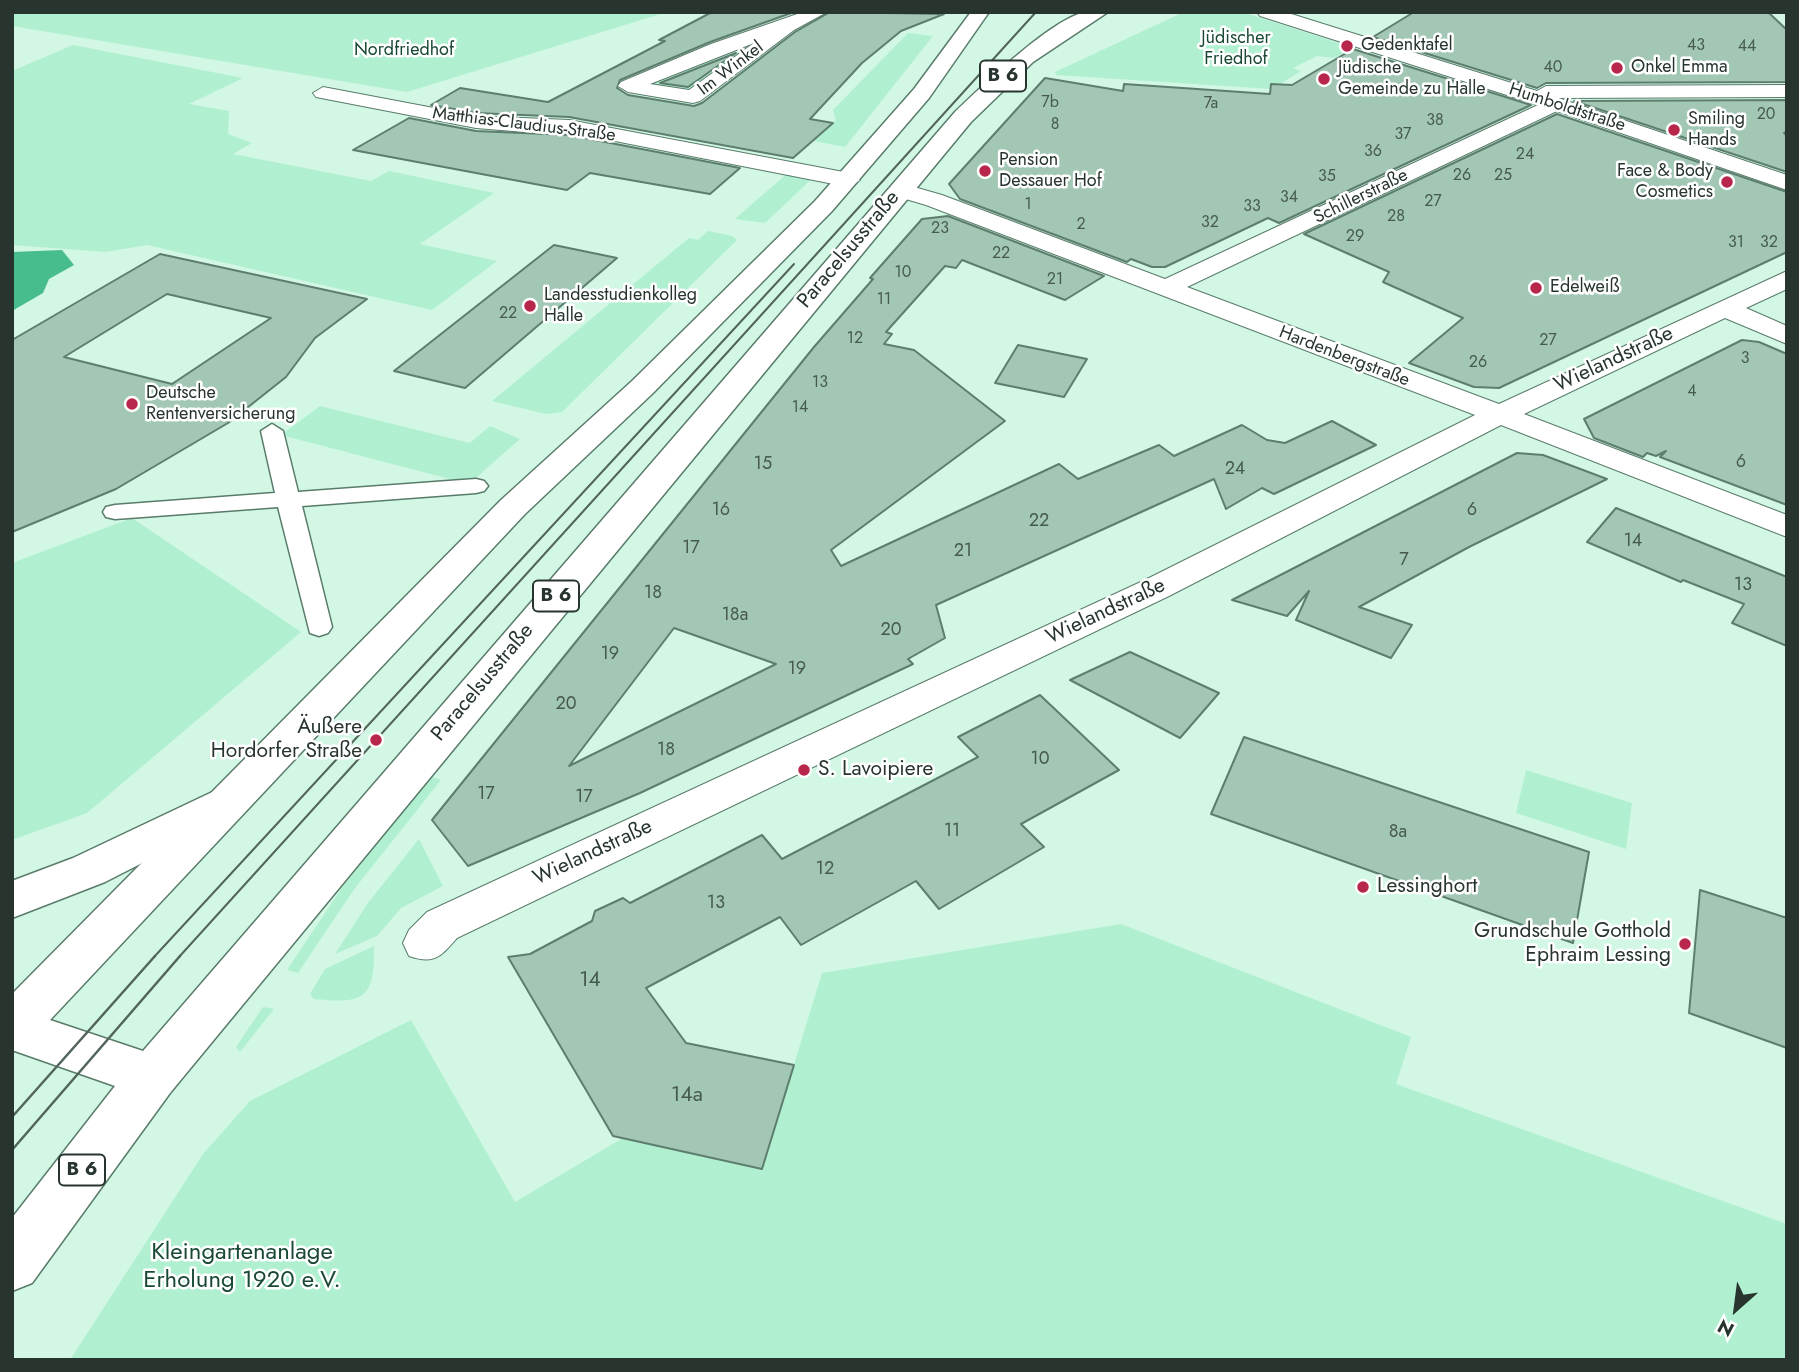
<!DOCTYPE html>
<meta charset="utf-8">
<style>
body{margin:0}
#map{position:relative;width:1799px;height:1372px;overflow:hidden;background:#d2f7e4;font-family:Jost,sans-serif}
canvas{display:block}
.frame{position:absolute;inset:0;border:14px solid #27352e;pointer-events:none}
.north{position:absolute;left:1701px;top:1274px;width:70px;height:70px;-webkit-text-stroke:5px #fff;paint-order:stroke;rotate:208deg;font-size:19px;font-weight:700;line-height:28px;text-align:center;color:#27352e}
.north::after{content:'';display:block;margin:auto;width:24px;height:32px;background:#27352e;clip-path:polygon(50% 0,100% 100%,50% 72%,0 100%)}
</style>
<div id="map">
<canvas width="1799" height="1372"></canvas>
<div class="frame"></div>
<div class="north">N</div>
</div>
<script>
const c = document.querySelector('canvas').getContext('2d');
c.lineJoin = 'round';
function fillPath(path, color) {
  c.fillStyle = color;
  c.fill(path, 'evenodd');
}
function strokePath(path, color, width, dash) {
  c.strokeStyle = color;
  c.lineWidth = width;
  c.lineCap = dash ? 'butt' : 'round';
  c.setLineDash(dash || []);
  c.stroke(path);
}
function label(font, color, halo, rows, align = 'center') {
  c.font = font + ' Jost,sans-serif';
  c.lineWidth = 5;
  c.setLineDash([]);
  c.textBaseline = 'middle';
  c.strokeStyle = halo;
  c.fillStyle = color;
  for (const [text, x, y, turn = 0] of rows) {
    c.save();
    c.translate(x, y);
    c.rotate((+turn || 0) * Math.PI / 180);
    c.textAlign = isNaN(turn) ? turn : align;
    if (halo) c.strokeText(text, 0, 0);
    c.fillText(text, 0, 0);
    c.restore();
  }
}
fillPath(new Path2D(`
 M12,12h655l-260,80 -395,-66z
 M1184,12h58l112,36 -20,10 -17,-2 -24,12 8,3 -21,13h-7l-2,5 -215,-14 -1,-3z
 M908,33l25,3 -88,111 -31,-6 22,-21 -3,-10z
 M73,45l170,33 -54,26 40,7 -1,23 24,9 -19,11 138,27 18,-10 105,22 -74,51 77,17 -65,49 -285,-65 -42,7 -93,-7v-174z
 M724,50l21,4 -52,39 -51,-10z
 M790,171l26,4 -51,48 -30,-4z
 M708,231l24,5 5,4 -175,172 -16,2 -54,-13 197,-163 9,2z
 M320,406l150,37 20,-17 30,13 -51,45 -188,-49z
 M132,518l169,114 -214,181 -75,27v-277z
 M1526,770l106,33 -6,46 -110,-36z
 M430,776l11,4 -86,108 -57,85 -11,-3 56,-84z
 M419,839l24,47 -42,22 -24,28 -42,18 33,-51z
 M1121,924l290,113 -15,47 391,140v136h-1717l133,-206 47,-53 161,-81 104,182 108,-64 139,31 60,-196z
 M374,946c1,53 -10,58 -60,53l-4,-5 15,-25z
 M263,1007l11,2 -34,43 -4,-5z`), '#b0f0d0');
fillPath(new Path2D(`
 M62,250l12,15 -25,14 -6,14 -31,18v-59z`), '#47bd8d');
const building = new Path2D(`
 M712,12h82l-84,30 -90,38 -3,8 11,7 66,11 8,-3 93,-71 35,-20 114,2 -43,17 -39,32 -52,56 23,4 -40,35 -224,-41 -93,-4 -45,-8 29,-17 88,14 117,-61 -6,-1z
 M1414,12h354l19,18v52l-241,1 -9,5 -164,-51z
 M1353,49l178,56 -252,118 -11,-5 -103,49h-13l-21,-8 -4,3 -167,-63 -11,-15 96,-106 78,13 1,-7 146,10 1,-10 21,1z
 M736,53l-48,34 -28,-4z
 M1787,100v31l-3,2 3,3v36l-213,-71z
 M1557,114l230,78v60l-288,136 -25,-1 -65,-24 54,-45 -80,-36 6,-10 -85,-38z
 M409,118l67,13 93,4 171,33 -30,26 -120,-21 -23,17 -214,-40z
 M948,216l156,60 -39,24 -103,-40 -6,8 -11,-2 -59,66 6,2 -8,10 30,6 91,71 -174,129 10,16 218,-102 19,15 81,-34 15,11 68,-31 25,15 18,3 47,-22 44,24 -102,49 -12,-6 -36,21 -12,-30 -278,126 9,33 -37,21 5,5 -273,129 -172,73 -36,-46 382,-473 59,-68 -3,-1 52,-59zM674,628l102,36 -207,102z
 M554,245l63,13 -152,130 -71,-17z
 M160,254l207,45 -52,39 -29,39 -58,46 -112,66 -104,43v-192zM167,294l104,24 -99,66 -108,-27z
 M1742,340l17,2 28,12v151l-127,-48 6,-6 -10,5 -9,-3 -4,4 -49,-19 -10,-19z
 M1018,345l69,14 -23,38 -69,-14z
 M1517,453l26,2 64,24 -138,68 -110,60 53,18 -21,33 -95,-38 13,-29 -22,25 -55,-16z
 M1616,508l171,69v69l-55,-23 12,-19 -61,-24 -2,2 -94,-40z
 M1130,652l89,41 -39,45 -110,-58z
 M1040,695l79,75 -98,54 23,23 -105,62 -23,-28 -115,64 -21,-28 -134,71 40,55 108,22 -32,104 -149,-33 -105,-179 22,-3 62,-33 3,-10 28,-13 7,5 132,-68 20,24 196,-102 -20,-20z
 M1244,737l345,115 -16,91 -362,-129z
 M1700,890l87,28v130l-98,-35z`);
fillPath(building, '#a3c7b5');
strokePath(building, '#5d7e6e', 2);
const pedestrian = new Path2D(`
 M272,424l11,7 15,61 178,-13 8,2 4,5 -4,5 -8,2 -174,13 30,121 -4,6 -9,3 -9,-3 -32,-126 -163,12 -9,-2 -3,-5 3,-5 9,-2 160,-12 -14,-62z`);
const minor = new Path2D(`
 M803,12h24l-33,18 -94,71 -7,2 -65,-11 -10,-6 3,-4 90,-38zM754,43l-65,47 -39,-6z
 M1257,12h28l252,79 9,-5 241,-1v12l-229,1 229,77v15l-230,-79 -370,176 312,117 288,-133v18l-41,19 41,18v18l-62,-26 -201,96 263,101v22l-286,-112 -332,171 -712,342c-16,18 -22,27 -48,18l-6,-13 6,-13 18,-18 718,-332 330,-165 -549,-210 -34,-10 -3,-5 11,-7 42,12 223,84 373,-174 -278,-89z
 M323,87l153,29 93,4 280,53 11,7 -11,7 -280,-55 -31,1 -62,-5 -160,-31 -3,-4z`);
const tertiary = new Path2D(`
 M225,786l15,5 6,11 -6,11 -135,69 -93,36v-37l61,-23z`);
const primary = new Path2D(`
 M971,12h18l-60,86 -97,113 -179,182 -128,121 -475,506 93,31 812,-939c26,-25 97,-94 131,-100 7,-1 15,0 22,0l-75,50 -62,60 -801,971 -138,190 -20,8v-73l103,-132 -103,-36v-56l489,-494 131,-119 183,-180 99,-112z`);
strokePath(pedestrian, '#597b6a', 3);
strokePath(minor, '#597b6a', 2);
strokePath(tertiary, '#597b6a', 3);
strokePath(primary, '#597b6a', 3);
fillPath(pedestrian, '#fff');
fillPath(minor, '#fff');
fillPath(tertiary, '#fff');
fillPath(primary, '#fff');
strokePath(new Path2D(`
 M154,957l640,-693
 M179,957l857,-945`), '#52655b', 2);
strokePath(new Path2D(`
 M12,1117l143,-161
 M12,1150l168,-194`), '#52655b', 2.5);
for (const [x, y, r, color] of [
 [1347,46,7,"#b8274b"],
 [1617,68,7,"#b8274b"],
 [1324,79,7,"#b8274b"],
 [1674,130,7,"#b8274b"],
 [985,171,7,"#b8274b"],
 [1727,182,7,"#b8274b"],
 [1536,288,7,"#b8274b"],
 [530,306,7,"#b8274b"],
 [132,404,7,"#b8274b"],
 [376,740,7,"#b8274b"],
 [804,770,7,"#b8274b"],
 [1363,887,7,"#b8274b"],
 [1685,944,7,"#b8274b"]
]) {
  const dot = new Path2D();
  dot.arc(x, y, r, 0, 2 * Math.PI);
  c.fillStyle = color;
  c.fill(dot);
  strokePath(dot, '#fff', 2.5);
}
label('16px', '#465a50', null, [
 ["43",1696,46],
 ["44",1747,47],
 ["40",1553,68],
 ["7b",1050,103],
 ["7a",1211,104],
 ["20",1766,115],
 ["38",1435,121],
 ["8",1055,125],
 ["37",1403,135],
 ["36",1373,152],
 ["24",1525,155],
 ["26",1462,176],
 ["25",1503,176],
 ["35",1327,177],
 ["34",1289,198],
 ["27",1433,202],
 ["1",1028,205],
 ["33",1252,207],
 ["28",1396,217],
 ["32",1210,223],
 ["2",1081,225],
 ["23",940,229],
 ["29",1355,237],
 ["31",1736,243],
 ["32",1769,243],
 ["22",1001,254],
 ["10",903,273],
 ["21",1055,280],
 ["11",884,300],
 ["22",508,314],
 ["12",855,339],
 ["27",1548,341],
 ["3",1745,359],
 ["26",1478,363],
 ["13",820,383],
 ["4",1692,392],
 ["14",800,408]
]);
label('18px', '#194935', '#fff', [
 ["Jüdischer",1236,39],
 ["Friedhof",1236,60],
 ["Nordfriedhof",404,51]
]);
label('18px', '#27352e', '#fff', [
 ["Gedenktafel",1361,46],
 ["Onkel Emma",1631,68],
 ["Jüdische",1338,69],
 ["Gemeinde zu Halle",1338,90],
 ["Smiling",1688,120],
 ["Hands",1688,141],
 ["Pension",999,161],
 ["Dessauer Hof",999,182],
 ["Face & Body",1713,172,"right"],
 ["Cosmetics",1713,193,"right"],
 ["Edelweiß",1550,288],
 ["Landesstudienkolleg",544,296],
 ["Halle",544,317],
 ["Deutsche",146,394],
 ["Rentenversicherung",146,415]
], 'left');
label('18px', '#27352e', '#fff', [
 ["Im Winkel",731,69,-37],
 ["Humboldtstraße",1567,108,18],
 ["Matthias-Claudius-Straße",524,125,7],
 ["Schillerstraße",1361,197,-26],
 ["Hardenbergstraße",1344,357,21]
]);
label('18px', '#465a50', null, [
 ["6",1741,463],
 ["15",763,465],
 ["24",1235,470],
 ["16",721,511],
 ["6",1472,511],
 ["22",1039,522],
 ["14",1633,542],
 ["17",691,549],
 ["21",963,552],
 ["7",1404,561],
 ["13",1743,586],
 ["18",653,594],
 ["18a",735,616],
 ["20",891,631],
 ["19",610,655],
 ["19",797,670],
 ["20",566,705],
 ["18",666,751],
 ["10",1040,760],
 ["17",486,795],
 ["17",584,798],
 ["11",952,832],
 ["8a",1398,833],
 ["12",825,870],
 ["13",716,904]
]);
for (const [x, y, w] of [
 [1003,76,46],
 [556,596,46],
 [82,1170,46]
]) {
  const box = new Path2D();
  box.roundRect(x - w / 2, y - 15.5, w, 31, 5);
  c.fillStyle = '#fff';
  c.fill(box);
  strokePath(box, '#27352e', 2);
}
label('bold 19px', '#27352e', null, [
 ["B 6",1003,76],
 ["B 6",556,596],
 ["B 6",82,1170]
]);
label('21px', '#27352e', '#fff', [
 ["Paracelsusstraße",849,250,-50],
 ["Wielandstraße",1614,360,-25],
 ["Wielandstraße",1106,612,-25],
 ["Paracelsusstraße",483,683,-50],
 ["Wielandstraße",593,853,-25]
]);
label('21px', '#27352e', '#fff', [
 ["Äußere",362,728],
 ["Hordorfer Straße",362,752],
 ["S. Lavoipiere",818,770,"left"],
 ["Lessinghort",1377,887,"left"],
 ["Grundschule Gotthold",1671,932],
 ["Ephraim Lessing",1671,956]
], 'right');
label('21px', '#465a50', null, [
 ["14",590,981],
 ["14a",687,1096]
]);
label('24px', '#194935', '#fff', [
 ["Kleingartenanlage",242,1253],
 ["Erholung 1920 e.V.",242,1281]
]);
</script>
